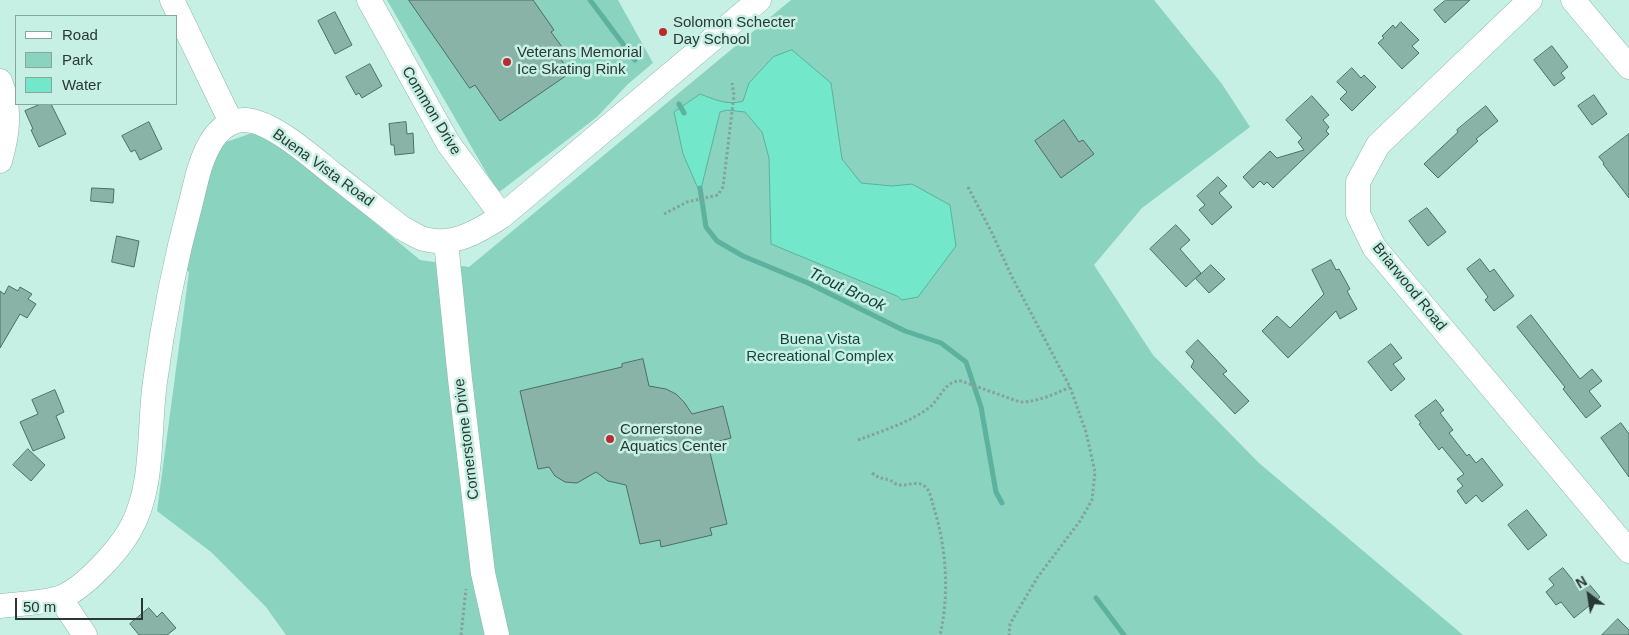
<!DOCTYPE html>
<style>
body{margin:0}
#map{position:relative;width:1629px;height:635px;overflow:hidden;background:#c6f0e3;font-family:Arial,sans-serif}
canvas{display:block}
.legend{position:absolute;left:15px;top:15px;width:162px;height:90px;box-sizing:border-box;background:#c6f0e3;border:1px solid #87a69d;margin:0;padding:6px 9px;list-style:none;font-size:15px;color:#283833}
.legend li{display:flex;align-items:center;gap:10px;height:25px}
.legend b{width:25px;border:1px solid #87a69d}
.north{position:absolute;left:1564px;top:570px;width:50px;height:50px;-webkit-text-stroke:4px #c6f0e3;paint-order:stroke;rotate:329deg;font-size:14px;font-weight:700;line-height:20px;text-align:center;color:#283833}
.north::after{content:'';display:block;margin:auto;width:18px;height:22px;background:#283833;clip-path:polygon(50% 0,100% 100%,50% 72%,0 100%)}
.scale{position:absolute;left:15px;top:598px;width:128px;height:22px;box-sizing:border-box;border:2px solid #283833;border-top:0;padding-left:6px;font-size:15px;line-height:18px;white-space:nowrap;color:#283833;-webkit-text-stroke:4px #c6f0e3;paint-order:stroke}
</style>
<div id="map">
<canvas width="1629" height="635"></canvas>
<ul class="legend">
<li><b style="height:6px;background:#fff"></b>Road</li>
<li><b style="height:14px;background:#8ad3bf"></b>Park</li>
<li><b style="height:14px;background:#72e7ca"></b>Water</li>
</ul>
<div class="north">N</div>
<div class="scale">50 m</div>
</div>
<script>
const c = document.querySelector('canvas').getContext('2d');
c.lineJoin = 'round';
function fillPath(path, color) {
  c.fillStyle = color;
  c.fill(path, 'evenodd');
}
function strokePath(path, color, width, dash) {
  c.strokeStyle = color;
  c.lineWidth = width;
  c.lineCap = dash ? 'butt' : 'round';
  c.setLineDash(dash || []);
  c.stroke(path);
}
function label(font, color, halo, rows, align = 'center') {
  c.font = font + ' Arial,sans-serif';
  c.lineWidth = 5;
  c.setLineDash([]);
  c.textBaseline = 'middle';
  c.strokeStyle = halo;
  c.fillStyle = color;
  for (const [text, x, y, turn = 0] of rows) {
    c.save();
    c.translate(x, y);
    c.rotate((+turn || 0) * Math.PI / 180);
    c.textAlign = isNaN(turn) ? turn : align;
    if (halo) c.strokeText(text, 0, 0);
    c.fillText(text, 0, 0);
    c.restore();
  }
}
fillPath(new Path2D(`
 M387,0h231l35,63 -25,21 -31,33 -99,76z
 M791,0h363l68,84 28,43 -108,81 -48,57 59,90 106,108 204,172h-1177l-20,-28 -55,-55 -54,-41 32,-239 -10,-6 39,-121 45,-16 157,131 49,7z`), '#8ad3bf');
const water = new Path2D(`
 M792,50l39,33 11,76 19,24 31,3 20,-2 38,21 6,41 -38,51 -16,3 -5,-4 -126,-52 -2,-86 -7,-26 -17,-20 -18,-2 -7,2 -20,81 -17,-39 -9,-42 26,-18c14,5 27,12 43,7l6,-18 24,-26z`);
fillPath(water, '#72e7ca');
strokePath(water, '#5cb29d', 1);
strokePath(new Path2D(`
 M590,0l45,60
 M679,104l5,9
 M700,188l6,39 11,14 26,15 65,27 97,48 36,12 25,19 15,45 15,85 6,11
 M1096,598l28,37`), '#5cb29d', 5);
const building = new Path2D(`
 M409,0h124l21,30 -3,2 11,15 -6,5 14,21 -70,48 -25,-36 -5,3z
 M1446,0h24l-25,23 -11,-13z
 M335,12l17,33 -17,9 -17,-33z
 M1401,22l18,18 -7,6 7,7 -17,16 -24,-26 6,-5 -2,-2 11,-11 2,3z
 M1552,46l16,21 -7,6 4,5 -11,8 -20,-26z
 M370,64l12,22 -20,12 -3,-5 -3,2 -10,-18z
 M1352,68l9,10 3,-3 12,12 -24,24 -12,-12 7,-7 -10,-10z
 M1594,95l13,19 -15,11 -14,-19z
 M1312,96l17,19 -6,5 6,7 -3,4 3,3 -56,54 -6,-6 -3,3 -4,-4 -7,7 -10,-11 27,-26 7,7 27,-8 -6,-8 4,-4 -16,-18z
 M41,104h10l15,30 -27,13 -8,-17 2,-1 -8,-18z
 M1486,106l12,15 -22,18 2,2 -40,37 -14,-14 34,-32 -1,-2z
 M1064,120l15,22 4,-2 11,14 -33,24 -26,-37z
 M149,122l13,27 -22,11 -5,-10 -4,2 -9,-16z
 M406,122l1,12 6,-1 1,20 -19,2 -1,-10h-3l-2,-21z
 M1629,134v64l-26,-34 1,-1 -5,-6z
 M1218,177l9,9 -8,7 13,14 -20,18 -13,-15 6,-5 -8,-9z
 M92,188l22,1 -1,14 -22,-2z
 M1427,208l19,24 -18,14 -19,-25z
 M1176,225l14,15 -10,9 21,24 -15,14 -36,-38z
 M117,236l22,5 -5,26 -22,-5z
 M1480,259l10,13 4,-3 20,27 -20,15 -9,-11 3,-3 -21,-28z
 M1331,260l5,10 3,-1 11,20 -3,2 10,18 -17,10 -4,-8 -48,47 -26,-27 15,-15 13,12 34,-34 -12,-24z
 M1211,265l14,14 -16,14 -13,-14z
 M9,286l9,5 2,-4 12,7 -4,5 8,5 -9,14 -7,-4 -20,34v-57l4,3z
 M1531,315l49,64 12,-10 10,12 -13,10 12,15 -15,12 -23,-29 2,-2 -48,-60z
 M1198,340l29,31 -4,3 26,27 -14,13 -44,-47 3,-6 -8,-9z
 M1391,344l11,14 -9,6 12,15 -14,12 -23,-29z
 M643,359l6,27 17,3 10,5 8,8 8,12 31,-8 8,32 -23,6 19,80 -17,4 2,7 -51,12 -1,-7 -20,4 -14,-59 -18,-4 -12,-9 -19,11 -12,-1 -10,-6 -6,-9 -11,2 -18,-78 102,-24v-3z
 M55,390l9,22 -8,4 9,22 -32,13 -13,-29 18,-8 -6,-14z
 M1436,400l8,10 -4,3 13,17 -4,3 18,23 2,-2 7,9 6,-5 21,27 -21,17 -6,-7 -10,9 -9,-13 6,-5 -6,-7 7,-5 -22,-27 -3,3 -20,-26 2,-1 -6,-7z
 M1621,423l8,11v43l-28,-39z
 M28,449l17,16 -14,16 -18,-16z
 M1527,510l20,25 -19,15 -20,-25z
 M1563,568l13,16 8,-6 16,19 -26,21 -13,-16 -5,3 -10,-13 8,-7 -5,-6z
 M149,608l8,9 5,-5 14,16 -9,7h-28l-9,-11z
 M1618,619l11,11v5h-27z`);
fillPath(building, '#8ab3a7');
strokePath(building, '#4a7065', 1);
const minor = new Path2D(`
 M172,0l59,122
 M369,0l79,143 54,73
 M1530,0l-152,145 -20,37v32l16,33 255,304
 M1573,0l56,67
 M0,81c11,28 8,52 0,80
 M446,242l14,137 23,194 14,62
 M60,598l25,37
 M0,606c18,-2 42,-3 59,-8 24,-8 59,-47 71,-68 25,-44 18,-100 25,-148 8,-60 20,-121 36,-180 5,-20 9,-42 20,-60 7,-12 20,-23 35,-22 27,2 66,37 87,54 23,18 46,36 69,54 7,3 14,9 22,11 28,8 54,-7 78,-23l257,-216`);
strokePath(minor, '#8db6aa', 25);
strokePath(new Path2D(`
 M968,187l24,46 19,42 59,112 16,45 9,40 -3,28 -12,21 -43,57 -27,46 -1,11
 M664,214l23,-12 31,-7 5,-8 11,-92 -2,-12
 M858,440c24,-9 51,-17 72,-33 10,-8 15,-27 31,-26l59,21c18,0 34,-8 50,-15
 M872,473c8,6 10,5 18,7 3,2 6,5 10,5 7,1 16,-4 23,0 7,4 8,13 10,20 13,40 17,88 7,130
 M461,635l5,-46`), '#83a298', 3, [2.5, 2.5]);
strokePath(minor, '#fff', 24);
for (const [x, y, r, color] of [
 [663,32,5,"#ba2b2f"],
 [507,62,5,"#ba2b2f"],
 [610,439,5,"#ba2b2f"]
]) {
  const dot = new Path2D();
  dot.arc(x, y, r, 0, 2 * Math.PI);
  c.fillStyle = color;
  c.fill(dot);
  strokePath(dot, '#c6f0e3', 2);
}
label('15px', '#283833', '#c6f0e3', [
 ["Solomon Schecter",673,23],
 ["Day School",673,40],
 ["Veterans Memorial",517,53],
 ["Ice Skating Rink",517,70],
 ["Cornerstone",620,430],
 ["Aquatics Center",620,447]
], 'left');
label('15px', '#283833', '#c6f0e3', [
 ["Common Drive",431,111,59],
 ["Buena Vista Road",323,168,36],
 ["Briarwood Road",1409,287,51],
 ["Cornerstone Drive",467,439,-97]
]);
label('15px', '#14483c', '#c6f0e3', [
 ["Buena Vista",820,340],
 ["Recreational Complex",820,357]
]);
label('italic 16px', '#104439', '#c6f0e3', [
 ["Trout Brook",847,290,25]
]);
</script>
